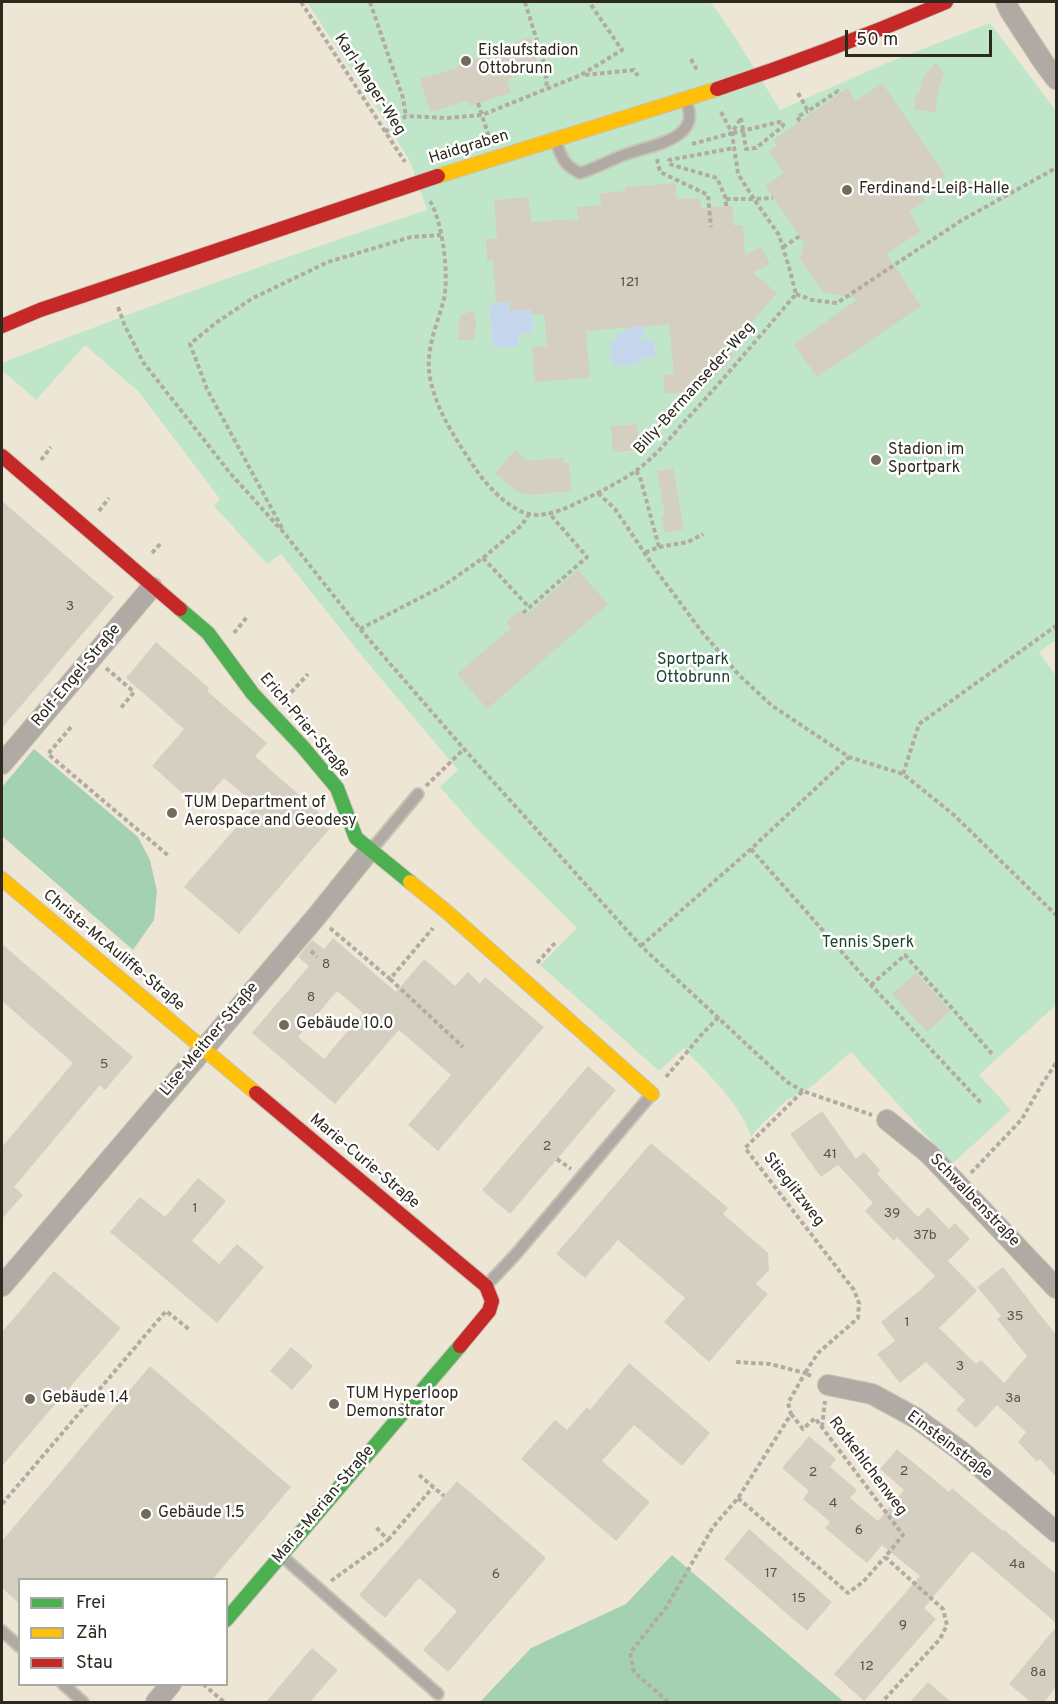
<!DOCTYPE html>
<meta charset="utf-8">
<style>
body{margin:0}
#map{position:relative;width:1058px;height:1704px;overflow:hidden;background:#ede6d5;font-family:Overpass,sans-serif}
canvas{display:block}
.frame{position:absolute;inset:0;border:3px solid #2e291e;pointer-events:none}
.legend{position:absolute;left:18px;top:1578px;width:210px;height:108px;box-sizing:border-box;background:#fff;border:2px solid #aba9a5;margin:0;padding:8px 10px;list-style:none;font-size:18px;color:#2e291e}
.legend li{display:flex;align-items:center;gap:12px;height:30px}
.legend b{width:30px;border:2px solid #aba9a5}
.scale{position:absolute;left:845px;top:30px;width:147px;height:27px;box-sizing:border-box;border:3px solid #2e291e;border-top:0;padding-left:8px;font-size:18px;line-height:21px;white-space:nowrap;color:#2e291e;-webkit-text-stroke:4px #fff;paint-order:stroke}
</style>
<div id="map">
<canvas width="1058" height="1704"></canvas>
<div class="frame"></div>
<ul class="legend">
<li><b style="height:8px;background:#4caf50"></b>Frei</li>
<li><b style="height:8px;background:#ffc107"></b>Zäh</li>
<li><b style="height:8px;background:#c62828"></b>Stau</li>
</ul>
<div class="scale">50 m</div>
</div>
<script>
const c = document.querySelector('canvas').getContext('2d');
c.lineJoin = 'round';
function fillPath(path, color) {
  c.fillStyle = color;
  c.fill(path, 'evenodd');
}
function strokePath(path, color, width, dash) {
  c.strokeStyle = color;
  c.lineWidth = width;
  c.lineCap = dash ? 'butt' : 'round';
  c.setLineDash(dash || []);
  c.stroke(path);
}
function label(font, color, halo, rows, align = 'center') {
  c.font = font + ' Overpass,sans-serif';
  c.lineWidth = 5;
  c.setLineDash([]);
  c.textBaseline = 'middle';
  c.strokeStyle = halo;
  c.fillStyle = color;
  for (const [text, x, y, turn = 0] of rows) {
    c.save();
    c.translate(x, y);
    c.rotate((+turn || 0) * Math.PI / 180);
    c.textAlign = isNaN(turn) ? turn : align;
    if (halo) c.strokeText(text, 0, 0);
    c.fillText(text, 0, 0);
    c.restore();
  }
}
fillPath(new Path2D(`
 M307,2h404l26,38 43,70 104,-46 106,-41 66,88v529l-17,12 17,24v329l-77,70 32,35 -59,54 -101,-112 -40,35 -24,13 -27,26 -9,11c-10,-34 -44,-63 -67,-89l-25,23 -119,-106 37,-37 -99,-98 -38,-43 18,-17 -96,-114 -81,-102 -14,10 -53,-58 6,-7 -81,-107 -54,-47 -49,55 -34,-30v-7c140,-55 281,-106 425,-153l-17,-49 -25,-40z`), '#c0e6ca');
fillPath(new Path2D(`
 M34,749l104,88 12,23 7,31 -3,29 -21,30 -131,-114v-49z
 M672,1555l172,147h-364l51,-54 95,-44z`), '#a5d1b3');
fillPath(new Path2D(`
 M509,302l1,9 21,-2 2,24 -15,1 1,12 -26,2 -4,-45z
 M644,318l1,17h-4v5l13,-1 1,18 -17,2 1,6 -27,1 -2,-26h8v-8h8v-4l9,-1 -1,-8z`), '#c6d7ed');
fillPath(new Path2D(`
 M531,37l9,32 -33,10 4,14 -42,13 -1,-5 -38,11 -10,-33 38,-11 -1,-3 55,-17 3,-6z
 M936,62l8,11 -7,22 -1,17 -22,-2 2,-17 3,1 3,-15z
 M882,83l64,93 -26,18 5,7 -16,11 12,19 -34,23 34,52 -104,71 -23,-33 64,-45 -35,-7 -23,-33 4,-17 -39,-56 19,-13 -15,-22 8,-6 -4,-5 75,-52 8,13z
 M675,183l2,16 23,-1 1,10 31,-2 2,20 9,-1 2,30 16,-9 9,18 -17,9 24,20 -49,57 7,5 -33,36 -37,3 -2,-19 11,-1 -5,-50 -83,7 4,47 -55,4 -3,-35 15,-1 -3,-32 -13,1v-6l-21,2 -1,-9 -13,1 -3,-43h-6l-1,-21 11,-1 -3,-38 35,-3 2,25 47,-3 -1,-12 24,-2 -1,-12 25,-2v-4z
 M473,311l3,12 -2,17h-16l2,-25z
 M637,424l2,26 -26,2 -2,-26z
 M515,450l12,11 36,-3 1,5h5l3,28 -41,4 -14,-3 -22,-19z
 M673,468l11,61 -19,4 -4,-17 4,-1 -8,-44z
 M2,501l112,96 -112,131z
 M578,570l30,34 -121,105 -30,-35 54,-46 -5,-6 14,-12 5,6z
 M156,642l53,46 -2,3 60,52 -12,13 78,69 -94,109 -55,-47 72,-82 -32,-27 -26,29 -46,-41 32,-37 -58,-51z
 M333,938l63,54 28,-33 31,27 13,-14 12,12 5,-7 59,50 -106,124 -30,-26 43,-50 -52,-45 -64,74 -83,-71 57,-67 -11,-9 14,-17 12,9zM337,991l26,22 -39,46 -26,-22z
 M2,944l131,113 -28,33 -5,-5 -86,102 9,8 -21,24v-72l71,-84 -71,-62z
 M916,973l34,38 -23,21 -35,-38z
 M588,1066l28,24 -106,124 -28,-24z
 M822,1111l34,48 8,-7 16,18 -3,4 41,43 10,-10 21,22 6,-6 15,16 -22,22 29,30 -38,37 37,36 5,-4 23,23 23,-27 -30,-37 4,-3 -24,-29 26,-20 53,68v142l-16,-18 -3,3 -19,-20 8,-10 -29,-27 -21,23 -20,-18 9,-10 -39,-38 -26,21 -23,-29 18,-13 -14,-19 37,-30 17,-16 -38,-39 -3,4 -29,-30 8,-8 -35,-38 -17,12 -31,-43z
 M651,1143l77,65 -5,6 45,39 1,17 -13,14 12,10 -59,68 -45,-40 21,-24 -67,-58 -33,38 -29,-24z
 M198,1178l28,23 -34,40 27,23 18,-20 27,23 -47,56 -107,-91 30,-35 25,20z
 M54,1271l67,57 -119,138v-134z
 M291,1347l22,19 -21,24 -22,-19z
 M629,1363l81,70 -28,33 -48,-41 -32,36 48,41 -34,39 -95,-82 34,-39 12,10 20,-23 3,3z
 M150,1366l141,121 -79,93h-192v24l-18,-16v-47z
 M809,1436l27,23 -6,8 27,23 -7,8 28,23 26,-31 -24,-21 17,-20 52,43 3,-4 51,43 1,-1 52,44v49l-84,-72 -48,57 12,11 -72,82 -30,-27 86,-98 -38,-31 -15,18 -42,-35 5,-6 -27,-23 6,-8 -27,-23z
 M457,1481l89,77 -98,114 -25,-22 34,-39 -38,-33 -34,40 -26,-23z
 M749,1529l83,73 -25,29 -83,-72z
 M1056,1627v60l-12,15h-13l-22,-18z
 M312,1648l26,22 -28,32h-44z
 M928,1682l23,20h-41z`), '#d4cfc1');
const lane = new Path2D(`
 M555,139c6,17 8,26 25,34 14,-4 26,-11 39,-16 17,-8 57,-13 67,-30 6,-9 3,-17 0,-27
 M372,849l46,-55
 M486,1286l30,-32 135,-159
 M283,1557l155,137
 M2,1631l18,16
 M63,1684l20,18`);
const street = new Path2D(`
 M1006,2l4,9 34,52 12,16
 M2,764l150,-177
 M887,1120l42,34 127,134
 M2,1286l314,-369 54,-67
 M828,1385l44,9 44,24 45,33 95,81
 M156,1702l15,-18`);
const fast = new Path2D(`
 M180,609l28,24 45,61 49,52 35,42 19,50 54,44
 M226,1620l234,-274`);
const slow = new Path2D(`
 M438,176l279,-87
 M2,879l254,214
 M410,882l37,30 205,182`);
const jam = new Path2D(`
 M717,89c78,-26 154,-55 229,-87
 M2,326l38,-16 398,-134
 M2,456l178,153
 M256,1093l230,193 6,15 -3,10 -29,35`);
strokePath(lane, '#c9c3b6', 14);
strokePath(street, '#c9c3b6', 22);
strokePath(fast, '#c9c3b6', 16);
strokePath(slow, '#c9c3b6', 16);
strokePath(jam, '#c9c3b6', 16);
strokePath(new Path2D(`
 M301,2l104,160
 M370,2l33,96 3,18
 M525,2l20,65 2,22
 M691,59l7,13
 M585,75l49,-5 4,6
 M798,93l10,18 30,-20 2,3
 M478,103l11,34
 M721,112l11,21 6,41 16,25 19,-1
 M741,118l5,31
 M800,121l-3,-4 11,-6
 M385,132l21,-16 41,2 35,-3 99,-40 41,-25 -33,-48
 M733,133l46,-11 5,1 -2,4 -26,21 -10,1 1,4
 M692,144l40,-11 9,-15
 M657,159l3,13 48,23 3,32
 M726,199h28l25,36 10,32 7,27
 M430,201c13,22 19,74 14,98 -6,23 -17,47 -15,71 3,35 29,73 48,101 11,16 33,39 52,43 16,4 38,-6 52,-13 19,-9 39,-19 56,-31 18,-13 33,-32 48,-49 38,-41 74,-84 111,-127
 M726,206v-7l-9,-21 -48,-14v-4l65,-12
 M783,247l17,-11
 M796,294l16,6 25,3 125,-83 94,-52
 M118,307l7,19 18,36 87,111 55,61 75,95 104,120 177,197 146,136 16,9
 M41,460l10,-13
 M636,471l4,6 19,70 -15,6
 M598,493l17,16 43,64 44,59 37,43 32,30 78,52 54,17 51,41 102,100
 M99,511l10,-13
 M282,528l-75,-139 -17,-45 27,-22 36,-24 75,-36 83,-25 30,-2
 M659,547l29,-5 15,-8
 M152,553l9,-10
 M483,558l46,49
 M523,613l64,-56 -38,-44
 M360,629l83,-43 40,-28 39,-33 7,-11
 M234,633l13,-16
 M106,668l28,24 -14,17
 M286,698l22,-24
 M71,727l-23,27 122,103
 M903,774l16,-50 137,-98
 M426,786l38,-37
 M751,849l120,136 111,119
 M330,928l60,51 43,-51
 M641,946l110,-97 98,-92
 M311,951l6,6
 M537,963l18,-20
 M390,979l73,68
 M871,985l34,-30 88,100
 M666,1077l37,-44 16,-16
 M557,1159l14,10
 M971,1173l51,-54 20,-35 14,-21
 M811,1376l-6,-3 13,-20 40,-35 1,-15 -5,-13 -109,-142 58,-57 69,24
 M791,1414l12,15 12,-11 88,117 -18,22 58,52 4,16 -7,14 -58,63
 M822,1427l3,-26
 M419,1475l25,21
 M738,1498l110,95 15,-11 22,-25
 M2,1504l164,-193 24,19
 M388,1540l45,-53
 M331,1581l57,-41 -13,-14
 M203,1684l21,18
 M668,1702l-34,-30 -4,-19 37,-47 46,-79 25,-29 50,-79 3,-5 -3,-11 17,-30 -35,-9 -34,-2`), '#b1aba4', 4, [4.5, 3]);
strokePath(lane, '#b0aaa5', 10);
strokePath(street, '#b0aaa5', 20);
strokePath(fast, '#4caf50', 14);
strokePath(slow, '#ffc107', 14);
strokePath(jam, '#c62828', 14);
for (const [x, y, r, color] of [
 [466,61,6,"#716b5e"],
 [847,190,6,"#716b5e"],
 [876,460,6,"#716b5e"],
 [172,813,6,"#716b5e"],
 [284,1025,6,"#716b5e"],
 [30,1399,6,"#716b5e"],
 [334,1404,6,"#716b5e"],
 [146,1514,6,"#716b5e"]
]) {
  const dot = new Path2D();
  dot.arc(x, y, r, 0, 2 * Math.PI);
  c.fillStyle = color;
  c.fill(dot);
  strokePath(dot, '#fff', 2);
}
label('14px', '#595448', null, [
 ["121",630,283],
 ["3",70,607],
 ["8",326,965],
 ["8",311,998],
 ["5",104,1065],
 ["2",547,1147],
 ["41",830,1155],
 ["1",195,1209],
 ["39",892,1214],
 ["37b",925,1236],
 ["35",1015,1317],
 ["1",907,1323],
 ["3",960,1367],
 ["3a",1013,1399],
 ["2",904,1472],
 ["2",813,1473],
 ["4",833,1504],
 ["6",859,1531],
 ["4a",1017,1565],
 ["17",771,1574],
 ["6",496,1575],
 ["15",799,1599],
 ["9",903,1626],
 ["12",867,1667],
 ["8a",1038,1673]
]);
label('16px', '#2e291e', '#fff', [
 ["Eislaufstadion",478,52],
 ["Ottobrunn",478,70],
 ["Ferdinand-Leiß-Halle",859,190],
 ["Stadion im",888,451],
 ["Sportpark",888,469],
 ["TUM Department of",184,804],
 ["Aerospace and Geodesy",184,822],
 ["Gebäude 10.0",296,1025],
 ["TUM Hyperloop",346,1395],
 ["Demonstrator",346,1413],
 ["Gebäude 1.4",42,1399],
 ["Gebäude 1.5",158,1514]
], 'left');
label('16px', '#2e291e', '#fff', [
 ["Karl-Mager-Weg",369,85,57],
 ["Haidgraben",469,148,-17],
 ["Billy-Bermanseder-Weg",695,389,-48],
 ["Rolf-Engel-Straße",77,676,-50],
 ["Erich-Prier-Straße",304,726,50],
 ["Christa-McAuliffe-Straße",113,951,40],
 ["Lise-Meitner-Straße",210,1040,-50],
 ["Marie-Curie-Straße",364,1162,40],
 ["Stieglitzweg",793,1190,52],
 ["Schwalbenstraße",974,1201,46],
 ["Einsteinstraße",949,1446,37],
 ["Rotkehlchenweg",867,1467,53],
 ["Maria-Merian-Straße",324,1505,-50]
]);
label('16px', '#1c4230', '#fff', [
 ["Sportpark",693,661],
 ["Ottobrunn",693,679],
 ["Tennis Sperk",868,944]
]);
</script>
